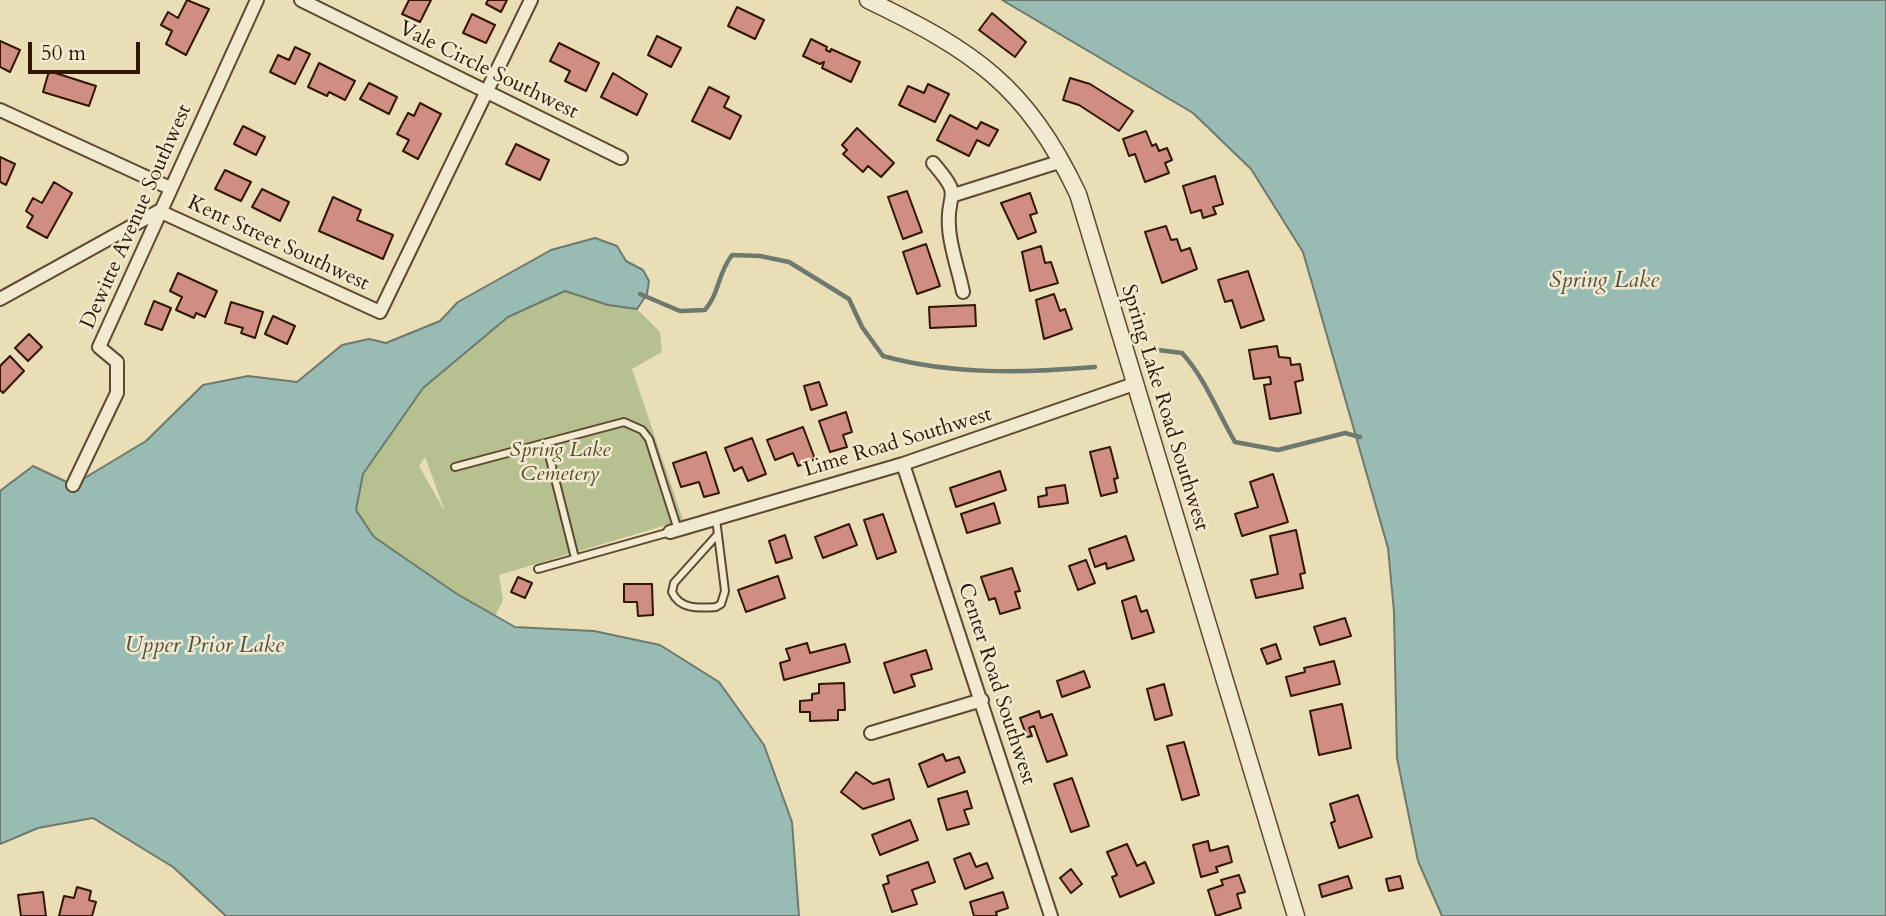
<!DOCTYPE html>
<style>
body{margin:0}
#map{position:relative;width:1886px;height:916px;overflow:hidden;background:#eadeb7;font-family:Cardo,serif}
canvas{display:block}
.scale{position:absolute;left:28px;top:42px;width:112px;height:32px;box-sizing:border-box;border:4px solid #301603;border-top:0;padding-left:9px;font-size:21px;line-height:24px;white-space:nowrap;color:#301603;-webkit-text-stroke:5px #f1ead0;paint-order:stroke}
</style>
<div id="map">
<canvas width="1886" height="916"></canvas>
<div class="scale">50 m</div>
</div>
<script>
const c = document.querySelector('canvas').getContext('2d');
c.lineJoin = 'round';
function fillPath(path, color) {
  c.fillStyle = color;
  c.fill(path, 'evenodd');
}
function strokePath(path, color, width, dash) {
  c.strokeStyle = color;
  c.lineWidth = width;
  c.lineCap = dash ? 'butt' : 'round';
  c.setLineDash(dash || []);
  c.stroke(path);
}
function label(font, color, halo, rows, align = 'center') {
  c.font = font + ' Cardo,serif';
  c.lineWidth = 5;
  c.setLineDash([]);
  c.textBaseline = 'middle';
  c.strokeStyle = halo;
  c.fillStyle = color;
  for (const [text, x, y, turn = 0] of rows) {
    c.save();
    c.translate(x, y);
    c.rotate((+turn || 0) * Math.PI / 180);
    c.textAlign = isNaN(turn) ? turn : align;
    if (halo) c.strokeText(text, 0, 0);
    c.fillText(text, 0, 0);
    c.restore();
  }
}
fillPath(new Path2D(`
 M565,291l43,14 29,4 23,23 2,20 -30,17 51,151 -184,55 4,25 -8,16 -38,-22 -83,-57 -18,-27 7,-36 60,-86 85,-71zM425,457l19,52v1l-25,-44z`), '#b6c18f');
const water = new Path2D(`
 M1002,0h884v916h-444l-24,-55 -21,-103 -3,-146 -6,-64 -85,-296 -52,-83 -58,-56z
 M595,238l22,8 9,15 17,9 6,11 -2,13 -10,15 -29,-4 -43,-14 -57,26 -85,71 -60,86 -7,36 18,27 83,57 58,33 79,4 66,14 59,37 45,63 28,77 7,94h-573l-53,-49 -80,-49 -55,10 -38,16v-353l33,-25 40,19 73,-44 57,-56 45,-9 49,6 45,-37 27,-6 17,4 54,-22 18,-19 93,-52z`);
fillPath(water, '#98bbb3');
strokePath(water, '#6e796d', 2);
strokePath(new Path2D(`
 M640,294l40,17 25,-1c15,-18 12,-35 27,-55l28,1 29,6 60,37 13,28 21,29c69,19 141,17 212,11
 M1158,350l24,3c23,25 36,60 53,89l43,8 67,-17 15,4`), '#6e796d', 4.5);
const building = new Path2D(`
 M187,0l22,9 -23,46 -20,-11 6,-13 -11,-6 7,-13 10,6z
 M409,0h22l-11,22 -18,-8z
 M488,0h19l-6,12 -15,-8z
 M737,7l27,13 -9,19 -27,-13z
 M992,13l34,29 -11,15 -36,-27z
 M472,14l23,11 -9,18 -23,-10z
 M657,36l24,12 -10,19 -23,-12z
 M811,39l16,8 -1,3 4,2 1,-3 29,13 -9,20 -29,-14 2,-6 -4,2 -17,-8z
 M0,41l20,9 -10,22 -10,-5z
 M559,43l40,20 -13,28 -21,-10 5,-10 -20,-10z
 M295,47l15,7 -15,30 -25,-12 8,-17 11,5z
 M319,63l36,18 -10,19 -16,-8 -2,4 -19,-9z
 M49,71l47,15 -7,20 -46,-14z
 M613,73l34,21 -10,21 -36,-18z
 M1070,78l20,6 43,27 -14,20 -40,-26 -16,-5z
 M369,83l28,14 -8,17 -29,-15z
 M928,84l21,10 -14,28 -36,-17 9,-19 16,7z
 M709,87l20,10 -5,10 17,9 -11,23 -38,-18z
 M420,103l21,11 -23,45 -15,-8 6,-11 -12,-6 11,-21 6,3z
 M950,115l27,14 4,-7 17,8 -9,16 -12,-6 -8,16 -32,-16z
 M243,126l22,11 -9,18 -22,-11z
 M857,128l37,35 -13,14 -13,-11 -5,6 -20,-18 4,-4 -5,-5z
 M1146,131l6,15 4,-2 3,7 8,-3 5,12 -7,3 4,10 -24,9 -10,-28 -6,2 -6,-17z
 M516,144l33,16 -9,20 -34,-16z
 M0,157l15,7 -9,21 -6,-3z
 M225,170l26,12 -10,19 -26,-12z
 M1215,176l8,28 -10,3 3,7 -13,4 -2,-8 -10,3 -8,-27z
 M54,182l18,11 -25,45 -20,-11 6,-11 -7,-5 7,-13 9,5z
 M262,189l27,13 -9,19 -28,-14z
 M907,191l15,41 -19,7 -15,-42z
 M1030,193l7,20 -7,2 6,17 -18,7 -17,-36z
 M333,197l28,13 -4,10 36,15 -10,24 -64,-28z
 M1166,226l5,14 6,-1 4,12 9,-3 7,21 -35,14 -17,-51z
 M926,244l14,42 -23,8 -14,-42z
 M1041,246l4,17 6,-1 7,21 -28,8 -8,-39z
 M1248,271l16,49 -23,8 -9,-28 -7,2 -7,-22z
 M178,273l39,18 -12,26 -9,-4 -2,5 -18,-8 6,-13 -12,-6z
 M1054,294l6,17 5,-2 7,20 -28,10 -8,-39z
 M154,301l17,7 -9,22 -17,-6z
 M231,302l32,10 -8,26 -14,-5 2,-5 -18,-5z
 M975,305l1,21 -46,2 -1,-21z
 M273,316l22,10 -8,18 -22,-10z
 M29,334l13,13 -14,14 -13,-13z
 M1277,346l2,11 11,1 1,7 9,-1 3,16 -8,2 6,31 -31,6 -6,-34 7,-1 -1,-7 -16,2 -5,-29z
 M10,356l14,15 -21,22 -3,-3v-24z
 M819,382l8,23 -16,5 -7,-24z
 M846,412l6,20 -9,3 4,12 -17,5 -11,-31z
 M803,427l12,32 -17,7 -5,-13 -18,7 -8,-20z
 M752,438l14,36 -18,7 -6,-14 -8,4 -9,-23z
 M1110,447l8,31 -4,1 3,13 -16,4 -11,-44z
 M706,452l13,41 -15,4 -5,-15 -18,5 -8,-24z
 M1000,471l6,19 -50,17 -6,-19z
 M1273,474l15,48 -46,14 -7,-22 23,-7 -8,-25z
 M1065,485l3,18 -29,4 -1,-10 9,-2 -1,-7z
 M994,503l6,20 -33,10 -6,-19z
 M883,514l13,38 -19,7 -13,-39z
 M849,524l8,21 -34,13 -8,-21z
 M1296,530l9,43 -5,1 3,14 -47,10 -5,-18 27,-6 -8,-38z
 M785,535l7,23 -16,5 -7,-22z
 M1126,536l8,24 -27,9 -1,-6 -11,4 -6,-18z
 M1086,560l9,23 -17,7 -9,-24z
 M1012,568l8,23 -5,1 5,16 -20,6 -5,-16 -6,2 -8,-23z
 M778,576l7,22 -39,14 -8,-22z
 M518,577l14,6 -7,15 -14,-6z
 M624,584h28l1,31 -15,1 -1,-14h-13z
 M1136,596l5,16 6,-2 7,22 -22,7 -10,-38z
 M1345,618l6,18 -31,9 -6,-18z
 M807,643l3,10 35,-9 5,18 -66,18 -4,-17 10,-3 -4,-11z
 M1276,644l5,15 -14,5 -6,-15z
 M926,650l6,19 -21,6 4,11 -21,7 -10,-30z
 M1334,661l6,23 -49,12 -5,-19 19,-5 -1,-4z
 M1084,671l6,16 -28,10 -5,-16z
 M844,683l1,27h-7v10l-28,1v-9h-10v-11l12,-1v-6l7,-1v-9z
 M1164,684l8,31 -17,5 -8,-31z
 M1342,704l9,44 -32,7 -9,-44z
 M1039,711l2,7 11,-4 15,41 -20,7 -13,-36 -5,2 3,8 -5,1 -7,-19z
 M1184,742l15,53 -17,5 -15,-54z
 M943,754l3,7 13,-4 6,15 -37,15 -9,-23z
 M856,772l17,12 16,-5 5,20 -31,10 -22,-17z
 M1072,778l17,48 -18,6 -17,-48z
 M967,791l5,17 -8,2 5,14 -22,6 -9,-31z
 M1358,795l14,42 -33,11 -8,-25 4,-2 -5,-17z
 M910,820l8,20 -38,15 -8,-20z
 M1208,841l2,10 18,-5 4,16 -16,5 2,5 -17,5 -8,-32z
 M1127,844l10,22 8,-4 9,21 -34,14 -8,-20 5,-2 -10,-23z
 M970,853l6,14 11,-4 6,15 -28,11 -11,-30z
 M928,862l7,20 -23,8 5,14 -25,8 -9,-27 6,-2 -2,-7z
 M1071,869l11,15 -11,9 -11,-15z
 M1239,875l6,17 -8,2 4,14 -25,8 -8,-26 15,-5 -2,-5z
 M1348,876l4,12 -30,9 -3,-12z
 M1400,876l3,12 -14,3 -3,-12z
 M77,887l14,4 -2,9 7,2 -4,14h-33l5,-20 10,2z
 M43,892l3,24h-25l-3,-21z
 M1003,892l5,16 -12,4 1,4h-23l-4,-14z`);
fillPath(building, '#cf8e81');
strokePath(building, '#301603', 2);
const service = new Path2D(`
 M546,443l29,115
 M455,467l169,-45 18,8 7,9 29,91
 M716,519l9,72 -4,13 -5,3c-17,1 -36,3 -44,-15l2,-9 44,-49
 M538,569l132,-37`);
const minor = new Path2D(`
 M301,0l320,158
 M0,110l170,78
 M933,163c32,37 13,27 16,64 1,21 10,44 14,65
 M954,195l108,-34
 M0,299l159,-88 221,101 151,-312
 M903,464l148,452
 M73,485l44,-92v-31l-18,-15 158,-347
 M670,532l233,-68 231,-80
 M871,733l111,-33`);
const tertiary = new Path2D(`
 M868,0c106,51 158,85 210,194l218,722`);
strokePath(service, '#5e4830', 10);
strokePath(minor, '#5e4830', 16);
strokePath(tertiary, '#5e4830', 19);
strokePath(service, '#f1ead0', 6);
strokePath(minor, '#f1ead0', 12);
strokePath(tertiary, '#f1ead0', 16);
label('21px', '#301603', '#f1ead0', [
 ["Vale Circle Southwest",488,71,26],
 ["Dewitte Avenue Southwest",137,217,-66],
 ["Kent Street Southwest",278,244,25],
 ["Spring Lake Road Southwest",1164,408,73],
 ["Lime Road Southwest",898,443,-17],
 ["Center Road Southwest",996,684,72]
]);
label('italic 21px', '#58492d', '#f1ead0', [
 ["Spring Lake",560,451],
 ["Cemetery",560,475]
]);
label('italic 23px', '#545041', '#f1ead0', [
 ["Spring Lake",1604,282],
 ["Upper Prior Lake",204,647]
]);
</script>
